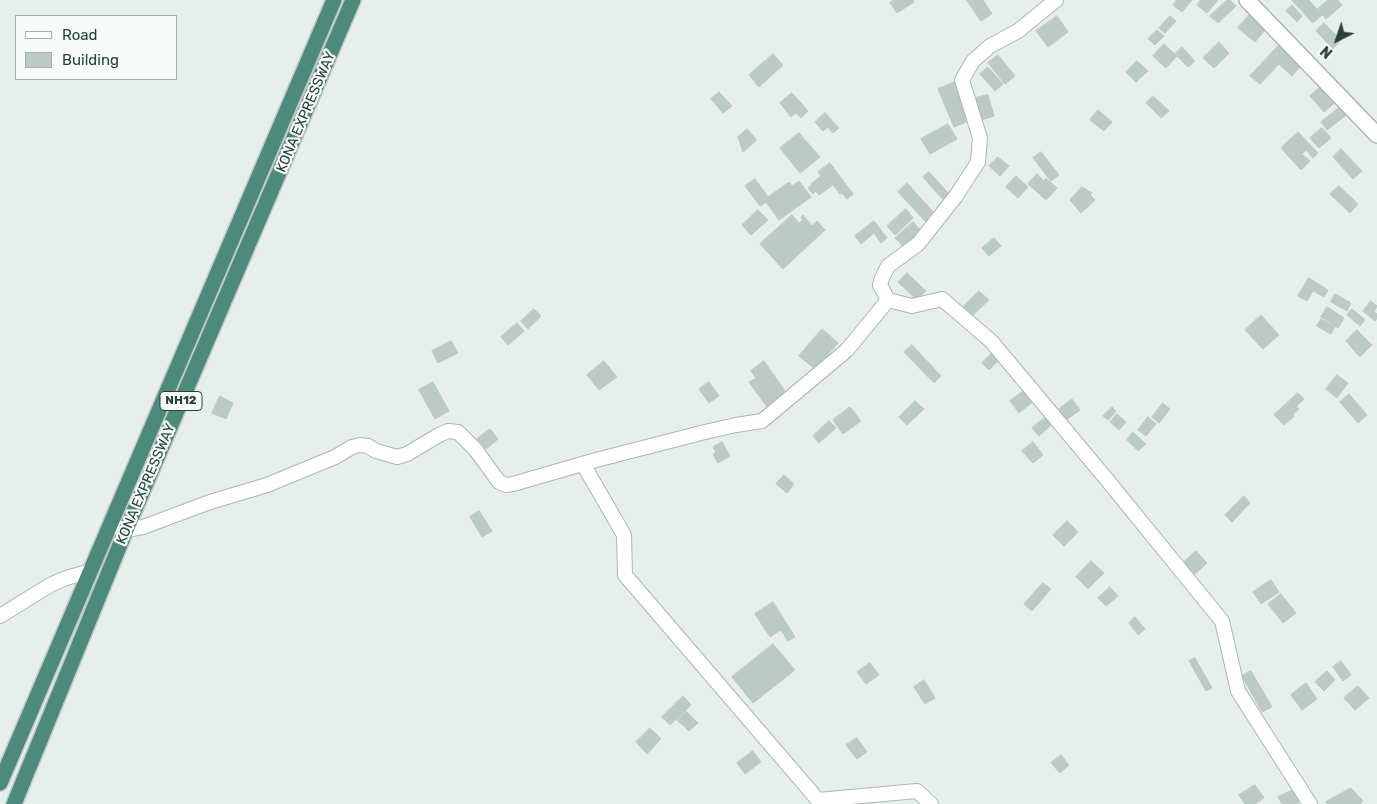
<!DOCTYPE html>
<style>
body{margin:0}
#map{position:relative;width:1377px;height:804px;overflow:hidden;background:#e6efeb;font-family:Rubik,sans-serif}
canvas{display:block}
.legend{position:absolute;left:15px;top:15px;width:162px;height:65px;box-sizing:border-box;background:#f7fbf9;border:1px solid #a3b1ad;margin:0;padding:6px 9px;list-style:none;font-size:15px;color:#24423a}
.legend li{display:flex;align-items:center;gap:10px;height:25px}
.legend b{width:25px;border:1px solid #a3b1ad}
.north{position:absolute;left:1312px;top:15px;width:50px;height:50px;-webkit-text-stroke:4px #f7fbf9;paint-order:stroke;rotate:221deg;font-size:14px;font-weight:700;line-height:20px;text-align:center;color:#24423a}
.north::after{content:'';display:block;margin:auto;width:18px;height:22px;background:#24423a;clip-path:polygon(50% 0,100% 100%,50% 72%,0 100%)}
</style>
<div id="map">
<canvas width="1377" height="804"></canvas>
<ul class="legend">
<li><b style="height:6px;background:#fff"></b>Road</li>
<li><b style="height:14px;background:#bbcac4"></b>Building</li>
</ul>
<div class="north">N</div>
</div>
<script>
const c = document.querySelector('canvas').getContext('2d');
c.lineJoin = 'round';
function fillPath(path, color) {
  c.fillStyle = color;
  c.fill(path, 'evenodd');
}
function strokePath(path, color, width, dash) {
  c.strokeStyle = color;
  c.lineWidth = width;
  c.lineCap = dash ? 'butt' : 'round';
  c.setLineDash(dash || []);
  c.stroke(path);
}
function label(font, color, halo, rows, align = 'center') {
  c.font = font + ' Rubik,sans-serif';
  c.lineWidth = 4.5;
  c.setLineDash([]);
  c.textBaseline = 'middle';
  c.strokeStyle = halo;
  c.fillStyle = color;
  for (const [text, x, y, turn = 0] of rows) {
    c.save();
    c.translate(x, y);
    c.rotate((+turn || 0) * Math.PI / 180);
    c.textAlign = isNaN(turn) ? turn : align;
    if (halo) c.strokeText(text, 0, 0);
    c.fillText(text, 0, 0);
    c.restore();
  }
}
const building = new Path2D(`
 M894,0h19l1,2 -17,11 -7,-10z
 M967,0h16l9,14 -11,7z
 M1177,0h15l-10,12 -9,-7z
 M1201,0h17l-11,13 -10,-8z
 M1227,0h3l6,6 -18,17 -8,-7z
 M1292,0h17l13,15 -9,8z
 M1328,0h10l4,5 -16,14 -8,-10z
 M1292,5l10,11 -5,6 -11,-11z
 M1249,15l16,15 -10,12 -17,-14z
 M1057,16l11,16 -20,15 -12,-16z
 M1170,16l6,5 -11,12 -6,-5z
 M1324,23l17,17 -8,9 -17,-18z
 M1157,30l7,6 -9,9 -7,-6z
 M1219,42l10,11 -15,15 -11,-10z
 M1282,42l22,20 -12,14 -13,-12 -19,20 -10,-8z
 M1164,44l13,12 -11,12 -13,-12z
 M1182,47l13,14 -7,6 -13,-13z
 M773,54l10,11 -24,22 -10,-12z
 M998,55l17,21 -10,8 -17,-21z
 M1137,61l11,10 -12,11 -10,-10z
 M988,67l15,17 -8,7 -15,-17z
 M955,82l16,38 -17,7 -16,-38z
 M1325,83l14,16 -15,13 -14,-16z
 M719,92l13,14 -9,7 -12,-14z
 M792,93l16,18 -7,7 -5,-5 -5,4 -11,-14z
 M988,95l6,21 -12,4 -7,-22z
 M1153,96l16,15 -8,7 -15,-15z
 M1343,105l6,8 -22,17 -6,-8z
 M1098,110l14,12 -8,9 -14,-11z
 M825,113l14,15 -6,5 -5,-6 -5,4 -8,-9z
 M948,124l9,15 -27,15 -9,-15z
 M1322,128l9,10 -12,10 -9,-10z
 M747,129l10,11 -14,12 -5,-15z
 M1298,132l20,21 -5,5 -7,-8 -4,4 8,7 -9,9 -20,-22z
 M799,133l21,24 -20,16 -20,-25z
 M1341,149l21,22 -9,8 -20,-22z
 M1041,152l18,23 -8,6 -18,-23z
 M998,157l11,9 -9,10 -11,-10z
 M830,163l23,31 -6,5 -5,-6 -2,1 -7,-9 -14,10 -3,-4 -3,3 -5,-6 4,-3 -1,-1 10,-8 -3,-4z
 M929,172l21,23 -6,6 -21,-24z
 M1037,174l7,7 2,-3 11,10 -11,12 -18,-16z
 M1016,176l12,11 -10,11 -12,-11z
 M755,179l13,18 21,-15 3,4 7,-5 12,16 -32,23 -13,-18 -6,4 -15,-20z
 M907,183l28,31 -9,8 -28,-30z
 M1339,186l19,18 -8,9 -20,-19z
 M1082,187l10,6 -2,2 5,5 -14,13 -11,-13z
 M906,209l7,9 -18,17 -8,-9z
 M758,210l10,10 -17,15 -9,-10z
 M792,215l7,8 4,-3 -2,-2 2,-3 9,11 5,-5 8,9 -42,39 -23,-25z
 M874,221l13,17 -6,5 -7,-10 -13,11 -6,-8z
 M913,222l11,12 -17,16 -12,-12z
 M994,238l7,8 -12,10 -7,-8z
 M907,273l19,18 -9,9 -19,-18z
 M1309,278l19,12 -4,7 -11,-6 -6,10 -9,-5z
 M979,291l10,9 -18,17 -9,-9z
 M1335,294l16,9 -4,8 -16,-9z
 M1371,301l6,5 -3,6 3,2v4l-2,3 -12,-10z
 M1327,307l17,11 -6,10 -17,-11z
 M534,309l7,7 -13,13 -7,-8z
 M1352,309l13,11 -5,6 -13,-11z
 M1261,315l18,20 -16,14 -18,-19z
 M1321,319l14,8 -4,7 -14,-8z
 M517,323l7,8 -16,14 -7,-8z
 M822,329l16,14 -23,26 -16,-13z
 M1357,330l15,15 -12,12 -14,-16z
 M451,341l7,12 -20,10 -6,-12z
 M912,345l29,31 -7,7 -30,-31z
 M992,353l7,7 -10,10 -7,-7z
 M604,361l13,16 -18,13 -12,-15z
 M764,361l23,33 -20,13 -18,-25 7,-4 -5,-7z
 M1337,375l11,8 -11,15 -11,-9z
 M433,382l16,29 -14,8 -16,-29z
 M709,382l10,14 -10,7 -10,-14z
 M1026,389l9,11 -16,13 -9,-12z
 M1298,393l6,6 -8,8 3,2 -6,5 1,2 -10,9 -10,-10z
 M1349,394l18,21 -9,8 -18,-21z
 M220,396l13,7 -7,16 -14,-6z
 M1072,399l8,11 -15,11 -7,-11z
 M915,401l9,8 -17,16 -8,-8z
 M1163,403l7,6 -11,14 -7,-6z
 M850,407l11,14 -18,13 -10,-14z
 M1112,407l4,4 -8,9 -5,-4z
 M1117,414l9,8 -7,8 -9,-8z
 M1046,417l6,7 -13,12 -7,-8z
 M1148,417l8,7 -10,12 -8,-6z
 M829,421l7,7 -17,15 -6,-7z
 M490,429l8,10 -12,10 -9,-10z
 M1133,432l13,12 -8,7 -11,-11z
 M722,442l8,14 -12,7 -5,-9 3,-2 -3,-5z
 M1033,442l10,13 -10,8 -11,-12z
 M784,475l10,9 -7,9 -11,-9z
 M1244,496l6,7 -18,19 -7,-7z
 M479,511l13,20 -10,6 -12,-20z
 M1067,521l11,11 -14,14 -11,-11z
 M1196,551l11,12 -12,11 -11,-12z
 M1091,561l13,12 -16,16 -12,-12z
 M1271,580l8,12 -18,12 -8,-12z
 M1043,583l8,6 -19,22 -8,-7z
 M1110,587l8,9 -12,10 -8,-8z
 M1281,594l15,19 -13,10 -15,-19z
 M773,602l22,35 -7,4 -7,-11 -11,7 -15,-23z
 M1135,617l10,12 -7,6 -9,-12z
 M773,644l22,26 -42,33 -21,-26z
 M1195,658l17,30 -6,3 -17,-30z
 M1341,661l10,14 -8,6 -10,-14z
 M870,663l9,12 -13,9 -9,-12z
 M1251,671l21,36 -10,5 -20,-36z
 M1327,671l8,9 -11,11 -9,-9z
 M924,680l11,18 -10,6 -11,-17z
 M1306,683l11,16 -15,11 -11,-15z
 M1358,686l11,12 -14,12 -11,-12z
 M683,696l8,9 -21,20 -8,-8z
 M686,711l12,12 -9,8 -12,-11z
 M650,728l11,11 -14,15 -11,-12z
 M857,738l10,14 -10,7 -11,-14z
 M753,751l8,11 -16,12 -8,-11z
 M1061,755l8,10 -9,8 -9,-10z
 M1255,785l9,13 -9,6h-10l-6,-9z
 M1297,788l6,12 -7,4h-14l-4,-7z
 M1351,788l12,13 -3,3h-32l-2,-2z`);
fillPath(building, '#bbcac4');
strokePath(building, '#b8c9c2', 1);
const minor = new Path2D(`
 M888,300l24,6 30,-7 49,42 117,140 114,140 16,70 72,113
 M583,464l41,71 1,40 193,225 99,-9 14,13
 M110,524l16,6 17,-3 67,-25 57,-17 68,-28 17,-10 8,-2 8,1 8,5 21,6 10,-3 32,-19 9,-4 10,1 17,17 24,33 7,3 7,-1 83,-24 109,-28 31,-7 26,-4 85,-71 41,-50 -8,-15 2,-7 6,-12 30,-22 38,-48 22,-34 2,-24 -18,-58 11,-19 17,-15 28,-15 38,-31
 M0,616l50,-31 16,-7 25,-7`);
const secondary = new Path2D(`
 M1247,0l130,135`);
const trunk = new Path2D(`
 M0,783l334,-783
 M14,804l112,-274 227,-530`);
strokePath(minor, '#a8b8b2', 16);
strokePath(secondary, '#a4bbb3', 18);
strokePath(trunk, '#c2cac8', 18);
strokePath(minor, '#fff', 14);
strokePath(secondary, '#fff', 15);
strokePath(trunk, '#4c8a7c', 15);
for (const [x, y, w] of [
 [181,401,42]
]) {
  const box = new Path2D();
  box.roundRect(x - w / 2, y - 9.5, w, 19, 4);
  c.fillStyle = '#f7fbf9';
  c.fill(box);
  strokePath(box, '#24423a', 1);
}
label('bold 12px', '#24423a', null, [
 ["NH12",181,401]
]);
label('14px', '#24423a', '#f7fbf9', [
 ["KONA EXPRESSWAY",306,112,-67],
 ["KONA EXPRESSWAY",146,484,-67]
]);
</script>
